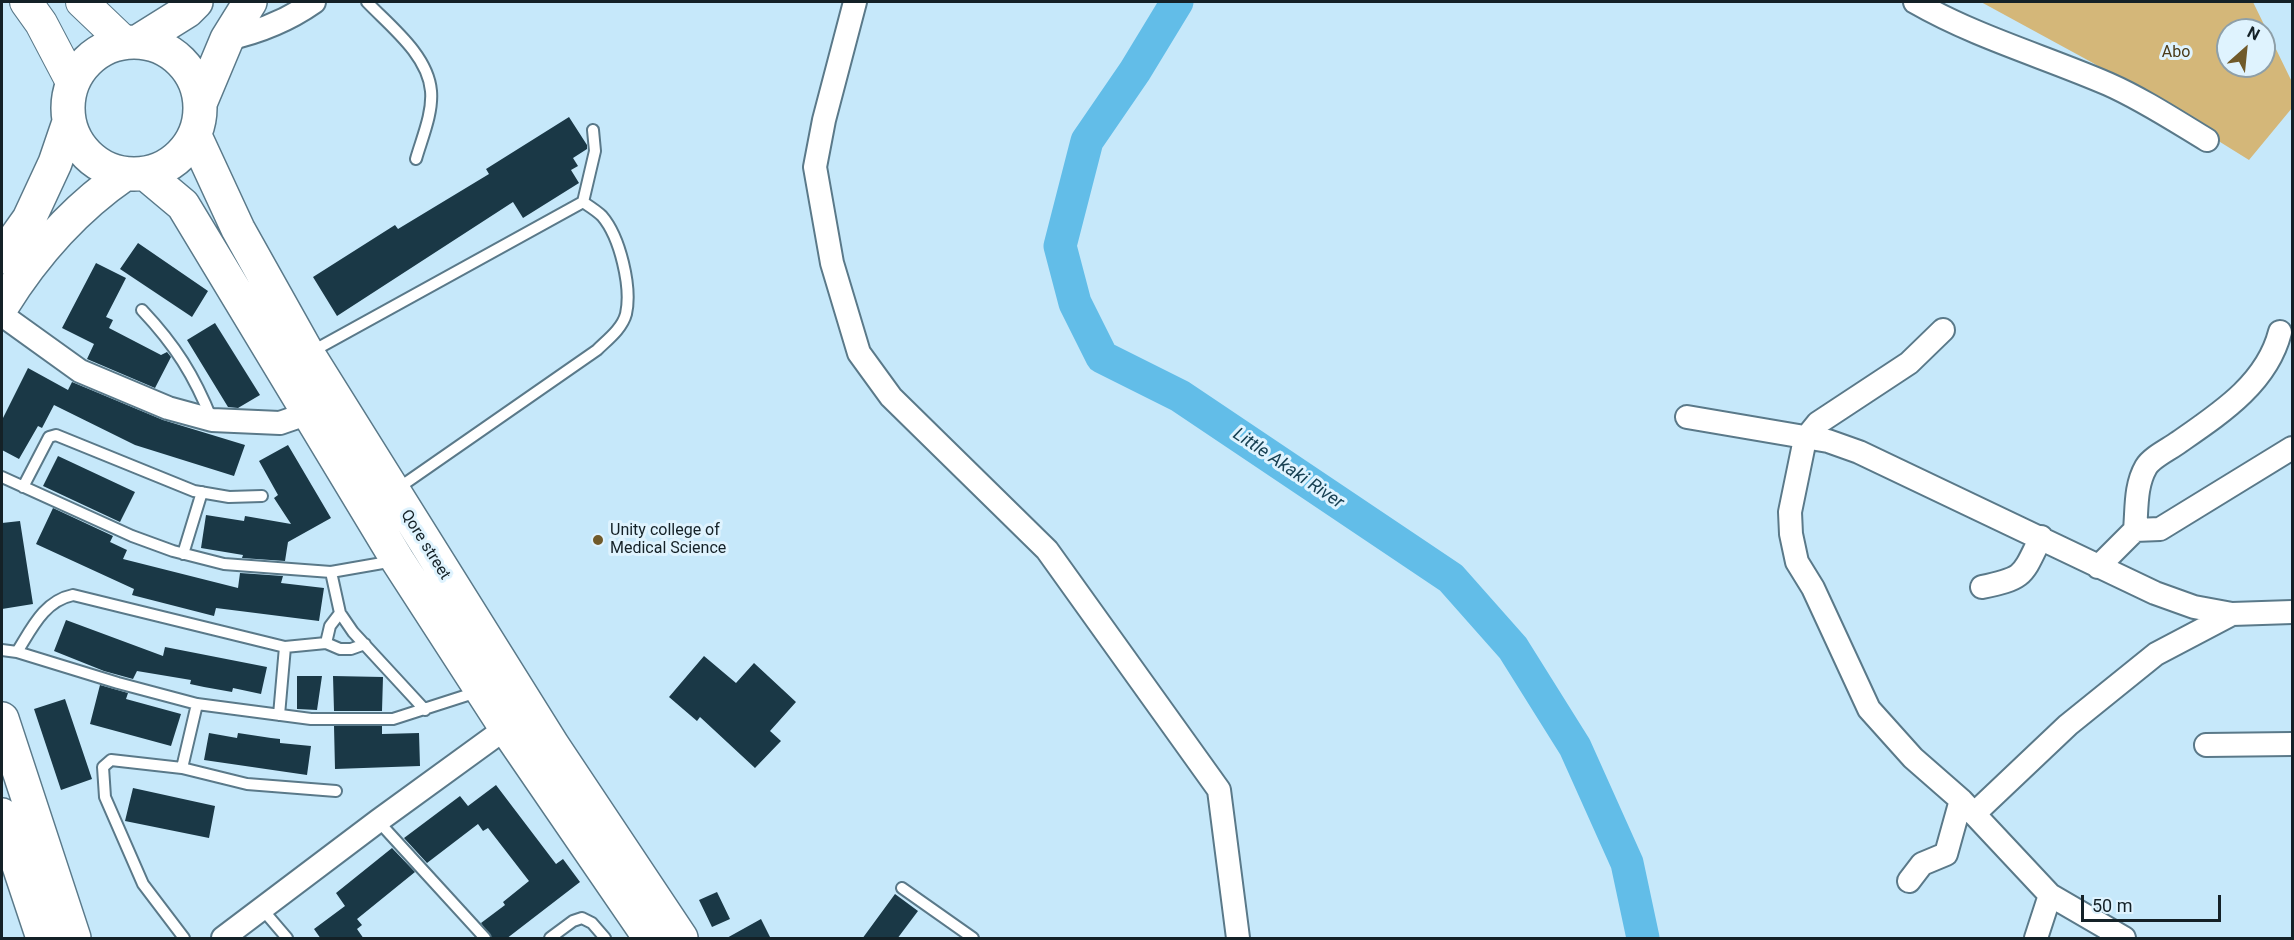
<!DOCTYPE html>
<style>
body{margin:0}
#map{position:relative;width:2294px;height:940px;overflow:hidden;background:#c6e8fa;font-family:Roboto,sans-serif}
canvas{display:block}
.frame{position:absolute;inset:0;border:3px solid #142127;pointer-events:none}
.north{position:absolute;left:2216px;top:18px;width:60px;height:60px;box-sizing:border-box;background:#dff3fe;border:2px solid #8e9fa8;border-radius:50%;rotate:27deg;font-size:16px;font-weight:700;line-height:24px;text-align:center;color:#142127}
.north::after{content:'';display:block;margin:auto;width:21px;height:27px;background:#705a2a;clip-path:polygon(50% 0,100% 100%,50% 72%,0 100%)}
.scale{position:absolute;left:2081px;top:895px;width:140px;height:27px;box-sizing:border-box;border:3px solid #142127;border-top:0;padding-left:8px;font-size:18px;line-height:21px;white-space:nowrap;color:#142127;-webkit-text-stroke:4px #dff3fe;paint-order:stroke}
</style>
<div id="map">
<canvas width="2294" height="940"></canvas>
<div class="frame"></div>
<div class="north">N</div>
<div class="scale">50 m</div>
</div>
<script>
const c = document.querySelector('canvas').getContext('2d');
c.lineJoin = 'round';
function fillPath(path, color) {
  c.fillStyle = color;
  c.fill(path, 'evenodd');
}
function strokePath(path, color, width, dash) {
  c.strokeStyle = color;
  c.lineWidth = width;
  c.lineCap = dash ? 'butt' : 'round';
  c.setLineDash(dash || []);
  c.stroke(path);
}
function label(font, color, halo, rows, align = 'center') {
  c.font = font + ' Roboto,sans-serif';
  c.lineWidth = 6;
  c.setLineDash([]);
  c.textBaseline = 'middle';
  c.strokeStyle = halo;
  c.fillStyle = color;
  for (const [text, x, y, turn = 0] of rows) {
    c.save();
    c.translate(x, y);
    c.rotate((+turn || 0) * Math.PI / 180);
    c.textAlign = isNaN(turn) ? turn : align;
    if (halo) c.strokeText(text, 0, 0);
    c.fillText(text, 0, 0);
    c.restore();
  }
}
fillPath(new Path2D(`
 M1981,2h272l39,80v26l-43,52 -156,-97zM2228,30h36v36h-36z`), '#d4b779');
strokePath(new Path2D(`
 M1177,2l-42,69 -48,70 -27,105 15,57 27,54 78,39 271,182 62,70 62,99 52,116 16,75`), '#62bde8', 33);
fillPath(new Path2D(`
 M569,117l18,28v4l-14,9 5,8 -7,4 8,13 -56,35 -10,-16 -176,114 -24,-39 82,-52 3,4 91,-55 -3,-5z
 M138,243l70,48 -16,26 -72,-48z
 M96,263l30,15 -20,39 7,3 -4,8 52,27 6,-3 4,5 -16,31 -68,-29 7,-15 -32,-16z
 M215,323l45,72 -22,13 -10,-1 -41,-67z
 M28,368l40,22 4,-8 91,38 82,25 -11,31 -99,-31 -81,-40 -12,23 -4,-2 -19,33 -17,-9v-30z
 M288,445l43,73 -43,24 -3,19 -43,-3 1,-3 -42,-7 5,-33 38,6 1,-5 46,8 -17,-26 4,-3 -19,-34z
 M58,456l77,36 -15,30 -77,-36z
 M53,508l60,28 -3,6 17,8 -4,9 115,29 2,-15 43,3 -2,7 43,5 -5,33 -103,-13 -2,8 -82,-21 2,-6 -98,-45z
 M20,521l13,83 -31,5v-86z
 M66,620l97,36 2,-9 102,20 -6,27 -28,-6 -1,4 -28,-5 -14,-3 1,-4 -54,-9 -4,8 -29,-8 -50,-20z
 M704,656l32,27 18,-20 42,39 -26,29 11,10 -26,27 -55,-51 -3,4 -28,-24z
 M297,676h25l-5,34 -20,-1z
 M333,676l50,1 -1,34h-48z
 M100,685l28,8 -2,6 55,15 -10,32 -81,-22z
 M65,699l27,80 -31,11 -27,-81z
 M334,726h48v8l37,-1 1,33 -85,3z
 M209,733l28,5 1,-5 33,5 9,1v4l31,3 -4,29 -103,-15z
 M496,785l60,79 7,-5 17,23 -74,57h-14l-11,-16 24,-18 -2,-3 26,-21 -41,-53 -5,3 -5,-7 -51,39 -23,-25 56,-42 8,10z
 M133,788l82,18 -6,32 -84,-17z
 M392,848l23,24 -58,47 5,6 -5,4 7,10h-43l-7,-10 31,-23 -9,-13z
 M717,892l13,27 -18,8 -13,-27z
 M895,894l23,17 -21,28h-35z
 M761,919l10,20h-46z`), '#1a3846');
const lane = new Path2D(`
 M367,2c23,24 61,53 64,89 2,22 -9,47 -15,68
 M142,310c33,35 52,65 70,110
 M311,352l272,-150 12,-51 -2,-21
 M2,477l130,59 41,15 51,13 107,8 63,-11
 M23,487l26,-50 7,-2 138,56 35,6 33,-1
 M397,489l200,-139c10,-10 25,-21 29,-36 6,-27 -6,-77 -24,-98 -5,-5 -13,-10 -19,-14
 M183,554l19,-62
 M331,572l9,41 13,19 72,78
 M326,643l4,-17 10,-13
 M2,650l15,2 101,31 79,21 114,15h82l84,-27
 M17,652c15,-24 27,-51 56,-57l212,52 41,-4 14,6h11l14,-5
 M279,715l6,-68
 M182,768l15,-64
 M378,821l107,117
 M902,888l71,50
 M263,910l24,28
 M184,938l-41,-54 -38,-87 -2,-30 8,-7 71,8 65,16 89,7
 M550,938l23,-17 9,-3 10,5 13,15`);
const street = new Path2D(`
 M855,2l-31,118 -9,47 17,96 27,90 32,44 156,153 172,240 19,148
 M1915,2c61,35 128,54 193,82 34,15 66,36 99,56
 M227,39c32,-7 60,-18 87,-37
 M2,315l78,56 88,37 44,12 68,3 29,-10
 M1943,330l-34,33 -91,60 -13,16 -15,73 1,22 6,28 16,26 56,121 44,49 48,42 89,95 74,43
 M1687,417l141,24 31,11 296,141 39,14 38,7 60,-2
 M2135,530l25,-1 132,-81
 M2098,567l37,-37c2,-21 0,-44 11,-63 6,-10 24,-18 33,-25 42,-29 88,-59 101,-110
 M1982,587c43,-9 40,-11 59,-50
 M2206,745l86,-1
 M1974,814l94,-89 88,-71 76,-40
 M1909,881l13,-17 24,-10 15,-54
 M223,938l155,-117 128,-93
 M2036,938l14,-43`);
const secondary = new Path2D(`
 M26,2l15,21 31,59
 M82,2l42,40`);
const primary = new Path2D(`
 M139,41l48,-30 9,-9
 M68 108a66 66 0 1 1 132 0a66 66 0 1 1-132 0Z
 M201,101l26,-62 23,-37
 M195,136l43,93 70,125 245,392 128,192
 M146,174l37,31 215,356 108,167 144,210
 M2,257l27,-38 26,-56 14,-41
 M2,306c33,-53 72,-97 123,-132
 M2,719l72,219
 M2,815l41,123`);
strokePath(lane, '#5a7989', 14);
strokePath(street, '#5a7989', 26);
strokePath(secondary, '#5a7989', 34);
strokePath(primary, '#5a7989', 36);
strokePath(lane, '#fff', 10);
strokePath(street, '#fff', 22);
strokePath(secondary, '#fff', 32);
strokePath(primary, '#fff', 33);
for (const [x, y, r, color] of [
 [598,540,6,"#705a2a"]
]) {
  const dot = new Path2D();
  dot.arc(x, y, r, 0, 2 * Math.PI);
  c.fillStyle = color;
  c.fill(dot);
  strokePath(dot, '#dff3fe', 2);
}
label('16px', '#4a3a18', '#dff3fe', [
 ["Abo",2176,53]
]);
label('16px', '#142127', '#dff3fe', [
 ["Unity college of",610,531],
 ["Medical Science",610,549]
], 'left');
label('16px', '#142127', '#dff3fe', [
 ["Qore street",425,545,58]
]);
label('italic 18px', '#184153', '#dff3fe', [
 ["Little Akaki River",1288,469,34]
]);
</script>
